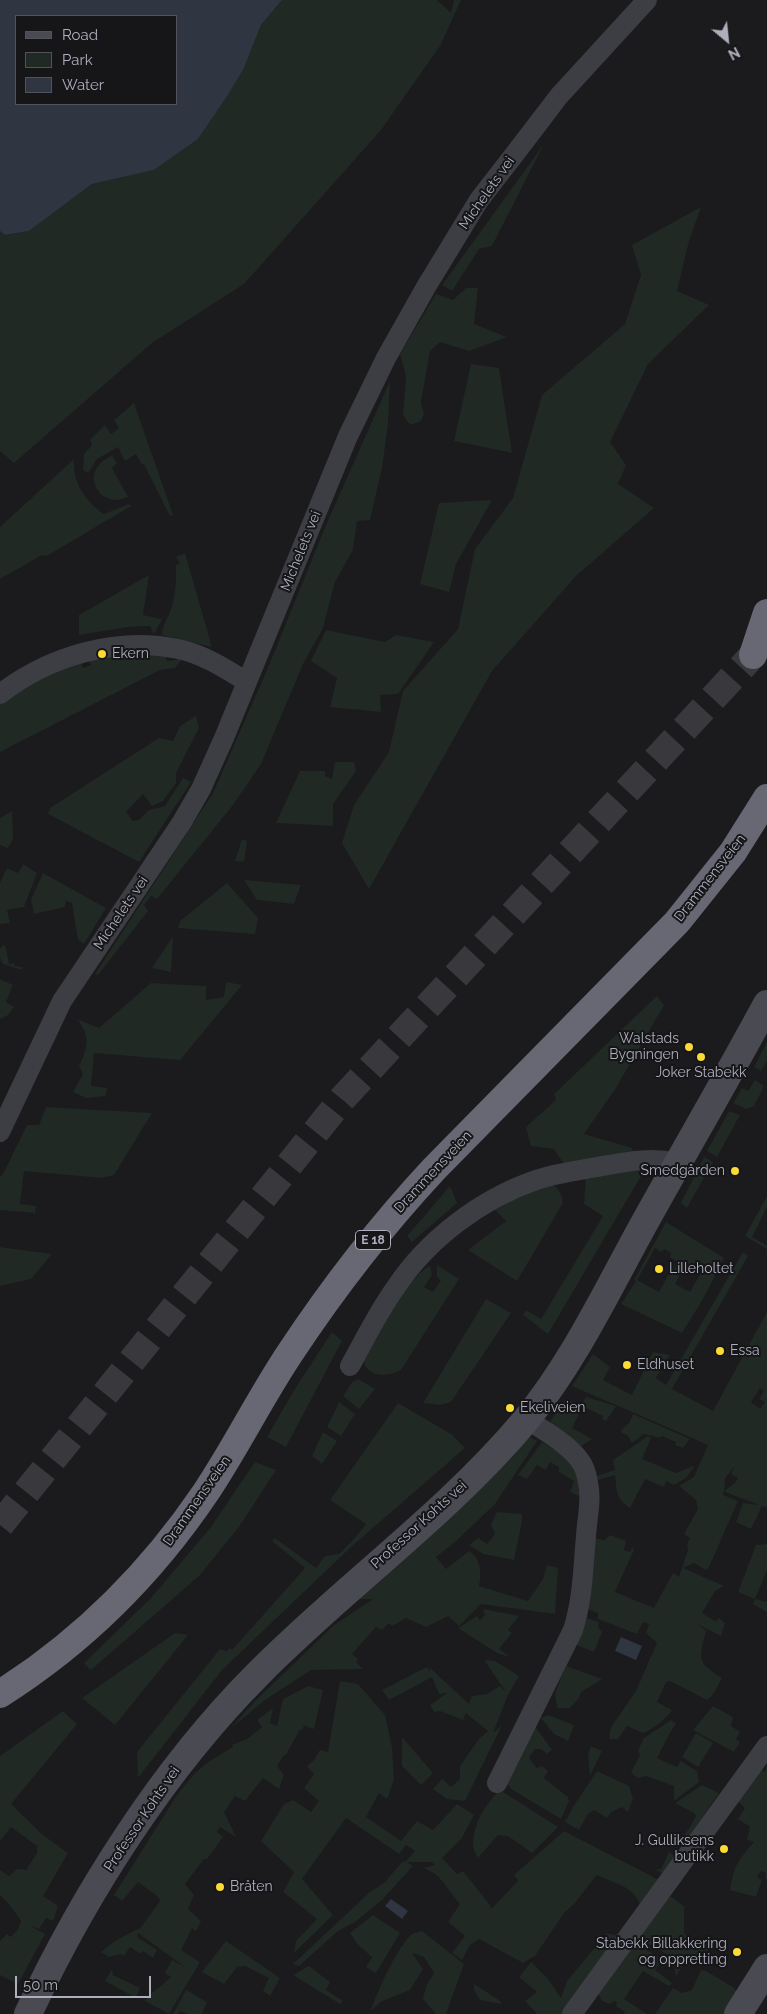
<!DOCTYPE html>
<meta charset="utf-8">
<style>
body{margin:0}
#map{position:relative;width:767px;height:2014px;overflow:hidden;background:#1b1a1d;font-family:Raleway,sans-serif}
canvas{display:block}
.legend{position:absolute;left:15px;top:15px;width:162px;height:90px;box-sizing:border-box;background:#161518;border:1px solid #52535a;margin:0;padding:6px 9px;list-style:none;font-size:15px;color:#adafbd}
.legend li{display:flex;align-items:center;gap:10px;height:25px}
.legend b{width:25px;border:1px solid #52535a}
.north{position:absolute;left:702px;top:15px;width:50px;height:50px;-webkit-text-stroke:4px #161518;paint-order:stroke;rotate:152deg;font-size:14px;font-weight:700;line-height:20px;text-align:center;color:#adafbd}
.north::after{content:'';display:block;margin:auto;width:18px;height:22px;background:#adafbd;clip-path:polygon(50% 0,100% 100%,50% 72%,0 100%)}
.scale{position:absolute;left:15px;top:1976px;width:136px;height:22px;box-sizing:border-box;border:2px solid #adafbd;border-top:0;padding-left:6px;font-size:15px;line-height:18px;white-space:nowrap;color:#adafbd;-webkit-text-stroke:4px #161518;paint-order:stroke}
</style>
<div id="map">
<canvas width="767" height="2014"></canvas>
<ul class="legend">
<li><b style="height:6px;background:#494a52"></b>Road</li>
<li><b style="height:14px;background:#202923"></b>Park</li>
<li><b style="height:14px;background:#2f3642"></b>Water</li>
</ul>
<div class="north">N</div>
<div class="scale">50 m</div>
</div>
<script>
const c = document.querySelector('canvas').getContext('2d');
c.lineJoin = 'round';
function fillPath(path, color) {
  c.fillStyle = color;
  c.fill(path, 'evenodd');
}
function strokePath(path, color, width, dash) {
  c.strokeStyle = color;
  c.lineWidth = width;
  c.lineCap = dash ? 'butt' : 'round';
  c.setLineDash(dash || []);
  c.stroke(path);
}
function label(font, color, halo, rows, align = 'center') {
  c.font = font + ' Raleway,sans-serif';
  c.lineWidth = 4;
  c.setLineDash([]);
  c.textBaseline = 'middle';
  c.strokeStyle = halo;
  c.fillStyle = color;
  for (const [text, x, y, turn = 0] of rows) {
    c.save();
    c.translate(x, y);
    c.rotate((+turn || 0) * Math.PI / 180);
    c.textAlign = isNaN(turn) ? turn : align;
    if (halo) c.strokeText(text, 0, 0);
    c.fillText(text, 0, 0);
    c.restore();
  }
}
fillPath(new Path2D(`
 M282,0h155l14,13 3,-13h7l-21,46 -59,84 -137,154 -92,59 -138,120 -14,-12v-220l5,4 24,-4 63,-47 62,-14 44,-31 30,-44 16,-27 17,-43z
 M544,144l-52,102 -13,3 -27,42 -10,-6z
 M701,207l-12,34 -12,50 32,14 -61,59 -38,78 16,23 -8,19 36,24 -78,68 -84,95 -123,218 -27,-46 12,-38 35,-53 14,-61 55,-62 17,-80 38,-51 29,-103 83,-71 16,-49 -9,-30z
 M466,288h12l-4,36 33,13 -38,14 -29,-9 -10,9 -9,51 3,12 -3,7 -11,4 -7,-10 3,-39 -6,-22 36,-60 17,6z
 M471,364l28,4 13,85 -58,-12z
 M390,381l-2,43 -6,44 -12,52 -13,1 -4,29 -18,32 -12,46 -20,36 -42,100 -28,41 -76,94 -6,-3 -7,9 4,6 -50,64 -3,-1 118,-181 54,-123 59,-145z
 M134,403l39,112 -3,1 -26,-52 -2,1 -6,-11 -11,7 -7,-14 -21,12 -9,14 -5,-3 1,-16 8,-9 -2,-5 15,-15 6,9 8,-6 -5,-8z
 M112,455l5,8 -5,5 16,29c-4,1 -8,3 -12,3 -17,0 -30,-21 -17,-35 3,-4 9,-7 13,-10z
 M74,459c-2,23 12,43 30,55l25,-10 2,2 -84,50 -5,-1 -42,24v-52z
 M492,500l-36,64 -7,28 -29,-8 19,-81z
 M185,553l27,94 -50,-12c0,-9 6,-18 9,-26 5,-15 5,-28 5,-44l4,-1 -4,-7z
 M149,575l-6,40 19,4 -8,15 -4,-8 -22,1 -49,8v-20z
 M326,630l59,12 11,-7 38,7 -36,52 -18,1 1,17 -51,-5 7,-29 -26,-17z
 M125,652l40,2 2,7 15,-2 -7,9 -15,2 -160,82v-48c24,-20 52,-31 81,-41l2,5 8,-3 -4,-7z
 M196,716l3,12 -23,45v10l-13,18 -11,5 -9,-12 -17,18 7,9 6,-1 10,-10 16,-4 18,-28 8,4 -52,80 -91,-48 2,-6 109,-70 14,3 7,-15z
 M335,762h19l2,9 -23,33v22l-57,-3 24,-52h25v5l7,3z
 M12,811l1,28 -5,9 -8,-3v-27z
 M242,839l5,2 -3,21 -9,-1z
 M23,864l14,9 -13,34 -17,3 3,13 -10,1v-41l7,-15 11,5z
 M43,873l63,35 -22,36 -6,-4 -6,-37 -6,-2 -1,6 -31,7 -3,-14z
 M244,880l57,5 -7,19 -37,-4z
 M227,883l31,35 -3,16 -77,-6 2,-7z
 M173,936l-2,36 -19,-4z
 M4,945l2,3 3,16 5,-1 1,3 7,1v3l-19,-6 -3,-6v-10z
 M0,979l13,6 -7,17 8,5 -6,8 -8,4z
 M226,982l16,3 -62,75 -86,-7 -3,33 16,2 -1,8 -20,2 -13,-6 10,-18 -4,-8c9,-19 12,-29 -2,-47l22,9 52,-45 55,3v14l18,-3z
 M657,996l7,9 -48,83 -32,46 48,14 1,5 -69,11 -10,-15 -23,-3 -5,-19 30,-27 -2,-6z
 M767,1042v19l-6,10 -7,-4z
 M755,1080l9,6 -10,20 -8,3 -13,-6 9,-15 6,3z
 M46,1107l106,6 -38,62 -12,3 -78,-7 -4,33 16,2 -1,7 -35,-3v-33l4,-5 23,-47h12z
 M729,1111l11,4 -23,42 -10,-6z
 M704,1157l9,5 -26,46 -6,-5z
 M637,1170l4,6 -93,158 -25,-19 3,-5 15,9 62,-103 -19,-12 2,-28z
 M551,1184c8,3 11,11 12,19l-46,78 -49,-31 38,-29 -12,-12 29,-16z
 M450,1186l7,17 -45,39 -5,-6z
 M767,1196v11l-15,30 15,9v3l-22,-13z
 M666,1222l58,36 -21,41 -21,34 -61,-29 15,-23 -2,-1zM655,1248l6,4 3,-3 7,4 -1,4 7,4 -3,10 -3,-1 -12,22 -22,-12zM686,1264l15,9 -11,19 -15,-8z
 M0,1247l52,7 -21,25 -31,7z
 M743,1252l5,4 -76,133 41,22 54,-99v196l-5,-2 -11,23 -15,-7 7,-19 16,2 -36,-14v4l15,6 -29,66 -3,3 -12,-7 -11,5 41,18 -9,5 -13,22 13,8 4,-3 6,5 -4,13 -24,-12 9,7c-7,28 -10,31 16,47l-8,15 -7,7 -37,-19 -4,1 -9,20 15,8c-6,10 -18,18 -29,23l-16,-7 -9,13h-9l2,-12 25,-36 21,-48 -11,-10 3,-9 -6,-2 -6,12 -39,-15v-6l-11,-4 7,-71 11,2 5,-5 16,6 -2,9 6,2 2,-4 2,2 -19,42 39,16 19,-35 6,4 9,-27 -1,-6 3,-6 -6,-4 14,-25 -2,-9 -17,-14 15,-9 14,-32 -136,-59 21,-32 17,13 -7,13 29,15 21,-43 17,3 -14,23 10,7zM760,1388l4,3 -5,8 6,3 -5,7 -9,-7zM734,1467l-3,7 7,4 -3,5 -11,8 1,-13z
 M437,1265l22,14 -58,91c-15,9 -39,6 -37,-14 13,-21 46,-82 66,-90l2,9 -8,12 9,5 8,-12 -4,-3z
 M486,1299l25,14 -60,89 -11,3 -17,-2z
 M332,1332l10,9 -56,106 -19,-10 29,-50z
 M358,1379l17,10 -16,20 -16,-13 9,-14z
 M586,1397l30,9 -10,15 -4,-2 1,-3 -20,-10 -11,22 20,11 -15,10 -27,-21 1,-8 15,-21 15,6z
 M339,1402l16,12 -14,22 -14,-9z
 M398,1403l53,31 14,14 -114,99 -129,123 -84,108 -1,-26 83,-103 7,2 3,-3 2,2 73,-82 -33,-27 3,-3 41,30 9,-12 14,-2 15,-15 12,-15 -36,-24z
 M633,1414l57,25 -7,9 -8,-3 1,-3 -14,-6 -2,2 -16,-4 -12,9 -5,-8 -5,-2 -1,-3 8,-7z
 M323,1432l14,9 -15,23 -10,-8z
 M528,1436l9,5 -42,63 -41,39 -18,14 10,12 23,-18c12,8 13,22 10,35l49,15 15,-22 4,-14 11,3 -3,46 -74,-10 -22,22 -11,-10 -22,11 -20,-9 -14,8 -3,-3 -7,7 -6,-3 -24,27 6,5 -2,3 7,7 -52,1 -46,30 -35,29 25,-28 79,-76 39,-26h-17z
 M648,1436l3,2 -9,21 34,14 17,-7 1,1 -8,11 -12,7 -8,-4 -2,6 -19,-8 -15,29c-15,-10 -13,-16 -15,-33l-21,6v-4l21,-7 -2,-10z
 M542,1442l27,16 10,15 2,24 -11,-5 4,-11 -15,-9v-5l-9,-5 -4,8 -9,-5 -10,14 -9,-4z
 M255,1462l21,8 -37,57 -40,49 -108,94 -7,-7 66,-64 61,-72z
 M497,1512l25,2v8l-8,38 -31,-6 -14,-9 9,-7 9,6 8,-10 -4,-9z
 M767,1544v26l-12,29 12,3v10l-14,-8 2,-5 -17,-7 18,-47z
 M483,1609l36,7 -11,14 4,3 -13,16 11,8 -13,-4 -39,-25 19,-12 3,4 5,-5z
 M587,1618l12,4 -1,5 4,5 -8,20 -20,-8z
 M175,1633l13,2 -73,90 -33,-27z
 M484,1660l11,1 24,15 -11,19 -15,38 9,-8 -37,76 -18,-2 -14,-10 9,-10 9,8 9,-8v-13l18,-26 10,-9 -22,-18 -3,7 -23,-9 -6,1 -4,-7 17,-12 -8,1 -7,-17 -43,23 -7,-10 45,-23 3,6 -1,-6 40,37 3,-8 15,-2 13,-8 6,6z
 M566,1666l36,13 -21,13 -2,6 -9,10h-13l-2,-15z
 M340,1681l18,3 27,31 7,32 2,33 -7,19 -8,-6 -13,24 35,24 16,-20 16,9 24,-26 17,11 -12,23 -20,20 15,16 6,-3 27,34 1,4 27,-28 -4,-6 50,-44 95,49 -19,25c-6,-19 -27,-22 -43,-30l-23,29 -10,9 -29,43 -12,7 -44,-24 -9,6 -8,15 -10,-7 13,-17 -17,-14 12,-18c-13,-14 -18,-30 -37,-36l12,-3 -3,-3h-25l6,4 -31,34 -27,22 -17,9 -39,35 -6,-2 77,-72 14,-9 19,-22 2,1 10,-11 -9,-6 -7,9 -53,-36 -44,61 31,36 -39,38 2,-12 21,-22 -34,-27 11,-20 -33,-31 23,-37 9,-4 18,12 8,-11 -15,-13 10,-14 -7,-8 7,-6 6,-10 8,2z
 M308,1686l15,4 -9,39 -12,-4 2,3 -5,3 -13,24h-2l-7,11 7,9 -5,14 -16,-11 -18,23 -10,-5 -11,16 12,25 -16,-10 -3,5 6,5 -16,22h-3l-19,25 9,11 -6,14 13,12 -5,10 -4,-3 -11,22 19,12 -31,52 -24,-13c2,-5 20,-18 26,-24l-6,-4 7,-13 13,7 -47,-34 -1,4 20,13 -4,8 -10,-7 -2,3 -11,-7 -6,9 -3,-2 -12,3 -8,-5 14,-11 25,-13 -1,2 21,-29 -3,-5 -19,-14 -16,19 -8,-6 63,-100 17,-21 14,-12 25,-15 -1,-2 15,-6 15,-12 -5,-7 16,-12 -3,15 7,3 6,-27z
 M713,1706l20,11 -2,9 9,6 -4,7 4,3 -6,10 -41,-22z
 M63,1711l14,13 -66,80 32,31 25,18 -25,43 15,10 -5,15 -7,-3 -7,11 -10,-4 16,9 -27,50 -18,-9v-34l7,-7 4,3 7,-8 3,-8 -12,-17 -9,-9v-25l9,6 8,-7 9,1 11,-17v-7l-26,-19 -11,14v-85z
 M548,1715l26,10 -6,16 -14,-7 -13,-16z
 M671,1720l5,4 -4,5 -15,29 20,9 4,-6 16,10 2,11 -25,19v-15l-28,-10 -8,2 -7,-5 9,-18 -2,-5 6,-12z
 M535,1726l17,24 -5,4 -6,-5h-6l-6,8 3,6 5,5 5,-2 6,5 -4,7 24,19 1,4 -8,18 -50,-30 -5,-8z
 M696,1733l17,10 -15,24 -16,-10z
 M402,1737l31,36 -12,12 -19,-19z
 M591,1746l11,5 -12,25 -2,-21z
 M767,1764v116l-2,-1 1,-6 -5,-2 -4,6 5,3 -6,17 -26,-7c4,-24 7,-29 24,-48l-7,-2 3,-13 -12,-8 7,-11 -8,-7 24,-31 4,2z
 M597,1771l32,15 4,13 -5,13 -6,-5 -11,5 -4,6 -13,-8 -6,4 -9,16 -14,-8 8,-15z
 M702,1785l17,8 -33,48 -6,-2 9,-10 7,-13 -2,-3 -19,-10z
 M500,1790l58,37 -26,26 -24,-17 -10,-1 -20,23c-14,-21 6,-53 22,-68z
 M669,1852l8,5 -12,17 -10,-4 6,-1z
 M670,1896l14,10v28l19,8 10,2 -16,19 -12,-4 -9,18 -3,-19 -34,-20z
 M373,1915l27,18 -24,40 -10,-6 6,-10 -14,-12 -8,-12z
 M422,1931l42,33 -18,50h-10l-13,-15 3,-13 8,-13 -10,-16 -12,-4 11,16 -13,21 -30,12 -9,9c5,-18 26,-63 40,-76 2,-2 7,-3 11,-4z
 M607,1933l11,3 -55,78h-26l-12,-13 12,-9 -18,-15 12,-15 17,17 13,19 6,-17z
 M226,1941l54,37 -10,18 -7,-5 6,-13 -24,-12 -8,1 -13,17 -22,-12z
 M636,1943l33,21 -1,3 -8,-4 -5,7 17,13 -3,3 -26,-15 -19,28 23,15h-23l1,-2 -9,-6 1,-3 -2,-2 -6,3 -7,-3 -4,-7z
 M309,1966l21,16 -4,8 17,11 -3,3 -47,-29z
 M112,1969l1,6 27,13 -4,10 -31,-17z
 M701,1970l5,1 27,16 6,7 -14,20h-70l18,-26 9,5 10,-3z
 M474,1984l25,16 3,4 -22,-4 -6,-10z
 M186,1990l21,12 -5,12h-15l-7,-3 -2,3h-5z`), '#202923');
fillPath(new Path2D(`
 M0,0h282l-21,25 -17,43 -16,27 -30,44 -44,31 -62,14 -63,47 -24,4 -5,-4zM176,16v88h-160v-88z
 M621,1637l21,9 -6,14 -21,-9z
 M391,1899l17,12 -6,8 -17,-13z`), '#2f3642');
strokePath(new Path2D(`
 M0,1525l342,-426 411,-444`), '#38383d', 28, [28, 14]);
strokePath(new Path2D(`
 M0,694c49,-38 117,-58 178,-45 25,5 48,20 69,33
 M0,1132l62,-131 120,-179 19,-33 23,-51 124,-302 38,-78 40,-71 53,-87 38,-49 42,-55 88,-96
 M350,1366c15,-27 28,-54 46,-79 32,-48 85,-88 140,-107 17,-6 37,-9 55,-12 31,-5 56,-12 87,-5
 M497,1783l76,-153c10,-32 10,-61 13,-94 1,-18 6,-36 2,-53 -1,-9 -5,-19 -10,-25 -13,-16 -35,-28 -52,-39
 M572,2014l195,-268`), '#3d3d44', 20);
strokePath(new Path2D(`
 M28,2014c56,-120 136,-246 230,-340 86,-87 188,-159 267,-253 47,-57 80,-126 115,-190 42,-76 86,-151 127,-227
 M738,2014l29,-46`), '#494a52', 28);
strokePath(new Path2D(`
 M753,655l14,-42
 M0,1694c82,-52 152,-122 206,-202 30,-45 54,-94 84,-139 43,-65 91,-127 144,-184l243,-247 56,-70 34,-54`), '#676873', 28);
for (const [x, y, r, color] of [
 [102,654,5,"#fada35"],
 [689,1047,5,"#fada35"],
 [701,1057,5,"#fada35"],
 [735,1171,5,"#fada35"],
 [659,1269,5,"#fada35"],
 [720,1351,5,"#fada35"],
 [627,1365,5,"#fada35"],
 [510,1408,5,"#fada35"],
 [724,1849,5,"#fada35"],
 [220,1887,5,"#fada35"],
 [737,1952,5,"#fada35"]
]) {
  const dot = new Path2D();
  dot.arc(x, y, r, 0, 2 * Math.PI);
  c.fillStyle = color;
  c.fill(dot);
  strokePath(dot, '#161518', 2);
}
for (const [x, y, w] of [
 [373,1240,35]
]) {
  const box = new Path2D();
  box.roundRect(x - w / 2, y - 9.5, w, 19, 4);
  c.fillStyle = '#161518';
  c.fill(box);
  strokePath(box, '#adafbd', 1);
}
label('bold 12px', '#adafbd', null, [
 ["E 18",373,1240]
]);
label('14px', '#adafbd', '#161518', [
 ["Michelets vei",487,193,-55],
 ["Michelets vei",301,551,-68],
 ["Drammensveien",710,878,-52],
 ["Michelets vei",121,913,-56],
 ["Drammensveien",433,1172,-47],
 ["Drammensveien",197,1501,-55],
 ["Professor Kohts vei",419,1525,-42],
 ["Professor Kohts vei",142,1819,-56]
]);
label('14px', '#adafbd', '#161518', [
 ["Ekern",112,654],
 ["Walstads",679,1039,"right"],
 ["Bygningen",679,1055,"right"],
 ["Joker Stabekk",701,1073,"center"],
 ["Smedgården",725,1171,"right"],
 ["Lilleholtet",669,1269],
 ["Essa",730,1351],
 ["Eldhuset",637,1365],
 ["Ekeliveien",520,1408],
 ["J. Gulliksens",714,1841,"right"],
 ["butikk",714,1857,"right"],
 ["Bråten",230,1887],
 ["Stabekk Billakkering",727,1944,"right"],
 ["og oppretting",727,1960,"right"]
], 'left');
</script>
